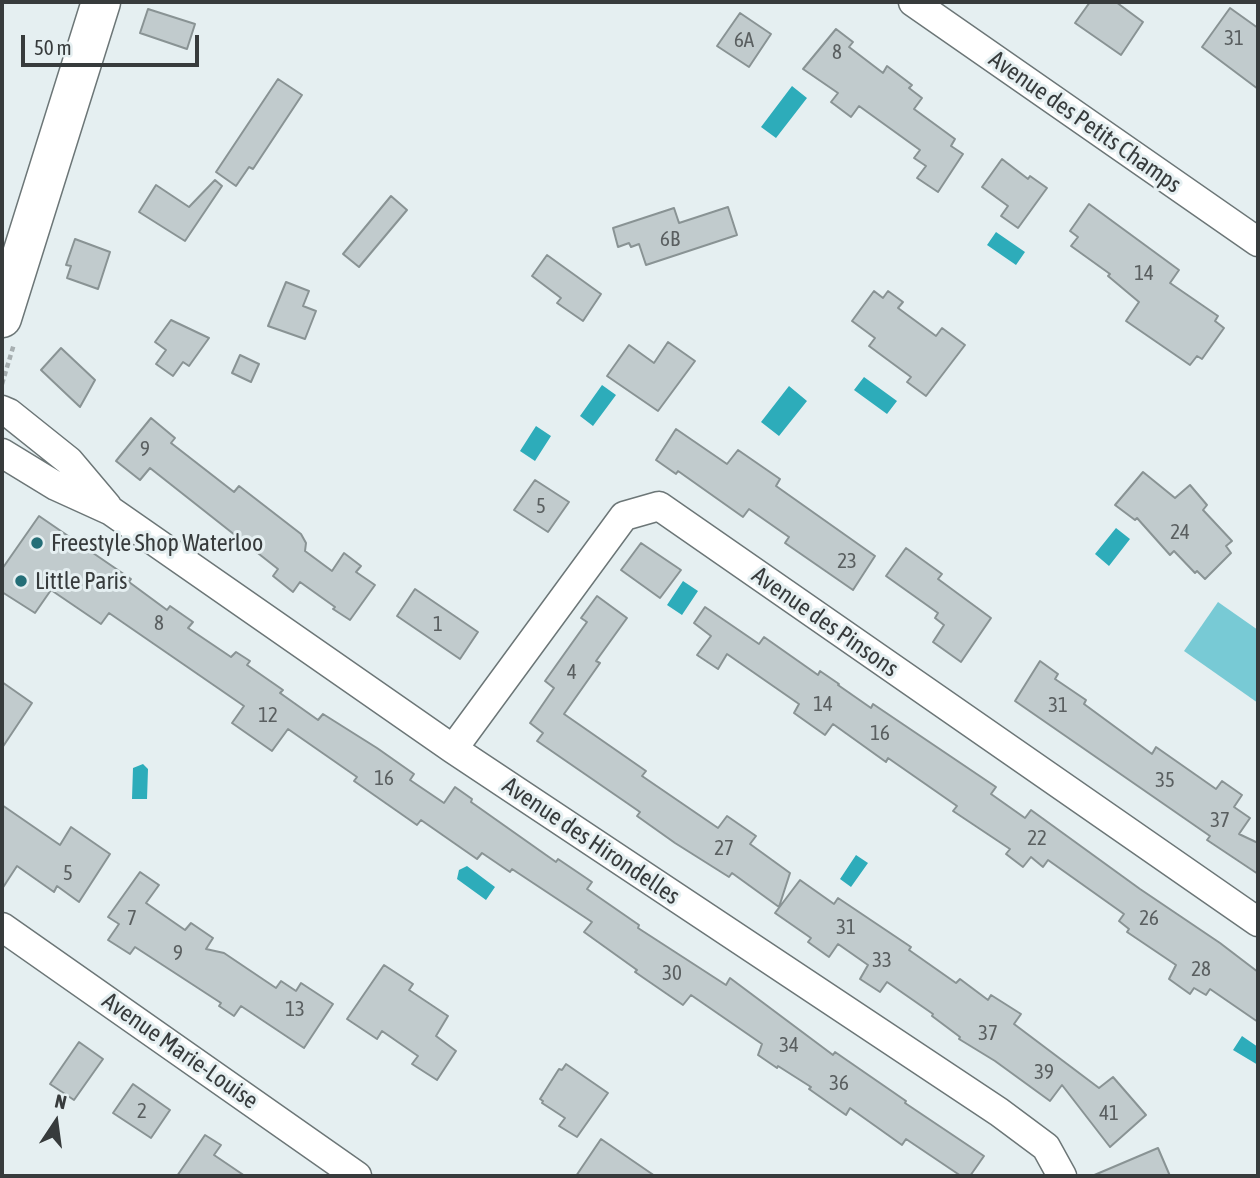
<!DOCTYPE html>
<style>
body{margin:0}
#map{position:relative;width:1260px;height:1178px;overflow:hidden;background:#e5eff1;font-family:"Asap Condensed",sans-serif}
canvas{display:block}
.frame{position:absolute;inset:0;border:4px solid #373b3c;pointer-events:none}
.north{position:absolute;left:21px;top:1087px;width:70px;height:70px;-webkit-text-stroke:5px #e5eff1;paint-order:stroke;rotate:13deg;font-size:19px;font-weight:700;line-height:28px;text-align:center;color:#373b3c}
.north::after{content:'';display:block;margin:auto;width:24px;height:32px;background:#373b3c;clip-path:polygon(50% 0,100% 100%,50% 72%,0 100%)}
.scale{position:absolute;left:21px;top:35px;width:178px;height:32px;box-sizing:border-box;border:4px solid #373b3c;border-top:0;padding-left:9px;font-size:21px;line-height:24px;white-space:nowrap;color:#373b3c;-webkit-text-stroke:5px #e5eff1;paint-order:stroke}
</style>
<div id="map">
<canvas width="1260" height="1178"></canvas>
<div class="frame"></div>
<div class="north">N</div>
<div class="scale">50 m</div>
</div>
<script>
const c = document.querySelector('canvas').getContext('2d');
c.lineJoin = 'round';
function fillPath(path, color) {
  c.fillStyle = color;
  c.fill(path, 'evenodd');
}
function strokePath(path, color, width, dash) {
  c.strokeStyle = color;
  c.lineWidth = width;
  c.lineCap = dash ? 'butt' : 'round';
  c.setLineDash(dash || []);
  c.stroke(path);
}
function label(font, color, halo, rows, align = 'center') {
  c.font = font + ' "Asap Condensed",sans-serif';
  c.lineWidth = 6;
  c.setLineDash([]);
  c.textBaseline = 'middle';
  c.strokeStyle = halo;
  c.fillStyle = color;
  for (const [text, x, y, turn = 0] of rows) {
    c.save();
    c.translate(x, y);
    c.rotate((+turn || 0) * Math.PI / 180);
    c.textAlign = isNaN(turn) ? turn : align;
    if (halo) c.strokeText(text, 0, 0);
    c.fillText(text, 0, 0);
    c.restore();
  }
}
fillPath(new Path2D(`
 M1218,602l40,28v73l-74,-52z`), '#78cad5');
fillPath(new Path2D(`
 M792,86l15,12 -31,40 -15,-11z
 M996,232l29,20 -9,13 -29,-20z
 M864,377l33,24 -10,13 -33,-24z
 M602,385l14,10 -23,31 -13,-10z
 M789,386l18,15 -28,35 -18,-14z
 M536,426l15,10 -16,25 -15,-10z
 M1116,528l14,11 -21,27 -14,-12z
 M683,581l15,10 -16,24 -15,-10z
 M143,764l5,5 -1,30h-15l1,-31z
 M856,855l12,8 -17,24 -11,-8z
 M467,866l28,21 -9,13 -29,-21 2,-9z
 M1242,1036l16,11v18l-25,-15z`), '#2dacba');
const building = new Path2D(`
 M1090,2h26l27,20 -22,33 -46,-32z
 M1230,8l28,20v61l-56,-42z
 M148,9l47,15 -8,25 -47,-16z
 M740,13l31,21 -22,33 -32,-21z
 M836,29l17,13 -4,5 34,26 4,-7 25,19 -3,3 13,10 -8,11 41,30 -4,7 12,8 -25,38 -21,-14 9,-12 -12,-8 6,-8 -61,-44 -8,11 -20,-15 7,-9 -35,-24z
 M278,79l24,16 -49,74 -4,-2 -13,19 -20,-14z
 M1002,159l26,20 2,-3 17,12 -29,40 -17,-12 7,-10 -26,-19z
 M215,180l7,6 -37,55 -46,-29 17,-27 33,22z
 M391,196l16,14 -48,57 -16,-13z
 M1089,204l90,66 -9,13 48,33 -3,5 9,7 -22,31 -5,-3 -7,9 -64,-44 13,-19 -31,-26 2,-2 -39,-28 7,-9 -8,-6z
 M728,207l9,28 -91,30 -7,-21 -8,3 -2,-4 -11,4 -5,-19 61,-20 5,15z
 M75,239l35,13 -12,37 -31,-11 4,-12 -5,-1z
 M547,255l54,39 -18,27 -26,-18 4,-5 -29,-22z
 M286,282l23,9 -6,15 13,5 -11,28 -37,-13z
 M874,291l9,7 5,-7 15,11 -5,6 38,28 6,-8 23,17 -39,51 -19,-14 4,-5 -42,-31 6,-8 -23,-17z
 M171,320l38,18 -20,28 -6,-4 -10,14 -17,-12 10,-14 -11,-8z
 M668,342l27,19 -37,50 -51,-35 22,-31 25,18z
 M61,348l34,32 -15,27 -39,-37z
 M240,355l19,9 -8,18 -19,-9z
 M151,418l24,20 -4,5 63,49 5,-6 62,48 5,9 -1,8 27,20 12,-18 17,13 -5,6 19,13 -25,35 -17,-11 2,-2 -35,-25 -7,10 -20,-16 5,-7 -128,-101 -10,12 -24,-19z
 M676,429l51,35 11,-14 42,29 -4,7 99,70 -22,34 -68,-47 4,-6 -40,-28 -6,8 -65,-46 -2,3 -20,-14z
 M1143,472l32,26 15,-13 17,20 -4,5 29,31 -6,5 5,7 -26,26 -8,-8 -2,2 -21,-22 -4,4 -33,-37 -2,2 -20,-15z
 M535,480l34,22 -21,30 -34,-22z
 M39,516l92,63 -2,3 38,28 3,-4 23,16 -5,6 43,29 5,-5 14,9 -3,4 36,25 -3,3 38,27 5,-6 54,34 37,26 -4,6 34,23 11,-16 17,12 -1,3 85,60 2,-3 34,23 -5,7 52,36 -1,3 88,57 4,-7 103,77 2,-3 71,49 -1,2 79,53 -14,20h-9l-55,-37 -4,6 -52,-37 -4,7 -37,-26 2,-2 -33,-21 -1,2 -19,-13 4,-11 -71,-49 -8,10 -48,-33 2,-2 -53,-38 8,-10 -80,-53 -2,3 -28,-19 -5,6 -56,-39 -4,5 -63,-44 3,-4 -69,-48 -16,22 -40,-28 12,-17 -135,-93 -8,11 -50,-34 -16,23 -33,-21v-23z
 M641,543l40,27 -21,28 -39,-28z
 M906,548l36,26 -4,5 53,39 -30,44 -28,-20 11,-17 -9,-7 3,-5 -52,-37z
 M415,589l63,43 -18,27 -63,-43z
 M597,596l30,22 -31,43 4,2 -36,51 82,57 -4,5 76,52 9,-12 29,20 -6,8 40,29 -11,34 -47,-34 -3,4 -54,-34 -38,-27 3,-4 -103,-71 6,-8 -13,-10 24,-35 -9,-7 42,-59 -6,-4z
 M705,607l54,37 5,-7 54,38 2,-4 19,13 -1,1 33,23 2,-4 123,83 -5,7 34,24 6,-8 109,79 80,54 38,29v50l-48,-33 -4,6 -12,-7 -4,6 -21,-15 7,-14 -49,-33 2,-3 -10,-8 5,-7 -76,-54 -5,7 -12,-10 -8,10 -17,-13 4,-5 -57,-38 4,-5 -69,-48 -2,4 -53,-38 -8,11 -31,-22 5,-9 -72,-50 -9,15 -21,-14 14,-19 -17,-13z
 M1040,661l18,13 -3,5 31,21 -2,4 68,50 4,-7 60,42 6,-8 20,14 -8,12 16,11 -11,16 19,9v31l-51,-34 3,-4 -195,-135z
 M2,682l30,21 -30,45z
 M2,805l58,40 11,-18 39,27 -31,48 -22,-16 -3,6 -37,-26 -15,23z
 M140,872l19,13 -13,18 39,27 6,-7 22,15 -7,11 18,4 52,35 5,-7 15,10 5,-8 32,21 -29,44 -63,-42 -7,10 -15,-10 2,-3 -86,-56 -5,7 -22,-14 11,-16 -11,-7z
 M800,880l34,24 4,-6 73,49 -2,3 47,33 4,-4 28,21 3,-5 30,19 -7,10 85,64 14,-11 33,38 -36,32 -48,-62 -12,16 -55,-40 -36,-22 1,-2 -28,-21 1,-2 -46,-32 -7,10 -20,-13 8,-14 -30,-21 -9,13 -21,-15 3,-4 -36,-25z
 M384,965l29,19 -4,6 39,26 -12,20 20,15 -19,29 -25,-16 6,-8 -36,-25 -5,8 -30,-20z
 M79,1042l24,17 -29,41 -24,-16z
 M566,1064l42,29 -31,44 -18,-11 6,-8 -23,-15 1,-2 -3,-2 19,-30 3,1z
 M133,1084l37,26 -19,28 -38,-25z
 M205,1135l16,10 -7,10 31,21h-68z
 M601,1139l54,37h-79z
 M1158,1148l12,28h-78z`);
fillPath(building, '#c1cbcd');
strokePath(building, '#899394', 2);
const minor = new Path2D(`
 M913,2l345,240
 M2,410l7,3 60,48 38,45
 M2,453l54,33 55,25 342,238 546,363 47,35 16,29
 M453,749l171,-233 35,-10 599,416
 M2,927l355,249`);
const primary = new Path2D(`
 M2,318l99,-316`);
strokePath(minor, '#6c7677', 31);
strokePath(primary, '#6c7677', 41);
strokePath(new Path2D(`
 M2,384l12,-40`), '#a7afb1', 4.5, [5, 3.5]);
strokePath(minor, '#fff', 28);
strokePath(primary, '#fff', 38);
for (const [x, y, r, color] of [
 [37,543,7,"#246e77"],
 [21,581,7,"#246e77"]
]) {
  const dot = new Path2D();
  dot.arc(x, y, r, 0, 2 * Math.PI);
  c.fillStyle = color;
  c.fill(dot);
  strokePath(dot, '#e5eff1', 2.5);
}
label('21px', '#5a5f60', null, [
 ["31",1234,38],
 ["6A",744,40],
 ["8",837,52],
 ["6B",670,239],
 ["14",1144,273],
 ["9",145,449],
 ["5",541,506],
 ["24",1180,532],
 ["23",847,561],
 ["8",159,623],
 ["1",438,624],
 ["4",572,672],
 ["14",823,704],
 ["31",1058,705],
 ["12",268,715],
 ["16",880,733],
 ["16",384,778],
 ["35",1165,780],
 ["37",1220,820],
 ["22",1037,838],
 ["27",724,848],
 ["5",68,873],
 ["7",132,918],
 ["26",1149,918],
 ["31",846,927],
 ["9",178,953],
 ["33",882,960],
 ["28",1201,969],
 ["30",672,973],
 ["13",295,1009],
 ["37",988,1033],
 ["34",789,1045],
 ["39",1044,1072],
 ["36",839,1083],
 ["2",142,1111],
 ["41",1109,1113]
]);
label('24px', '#373b3c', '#e5eff1', [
 ["Avenue des Petits Champs",1085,122,35],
 ["Avenue des Pinsons",825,622,35],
 ["Avenue des Hirondelles",591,841,34],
 ["Avenue Marie-Louise",180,1051,35]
]);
label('24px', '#373b3c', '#e5eff1', [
 ["Freestyle Shop Waterloo",51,543],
 ["Little Paris",35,581]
], 'left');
</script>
